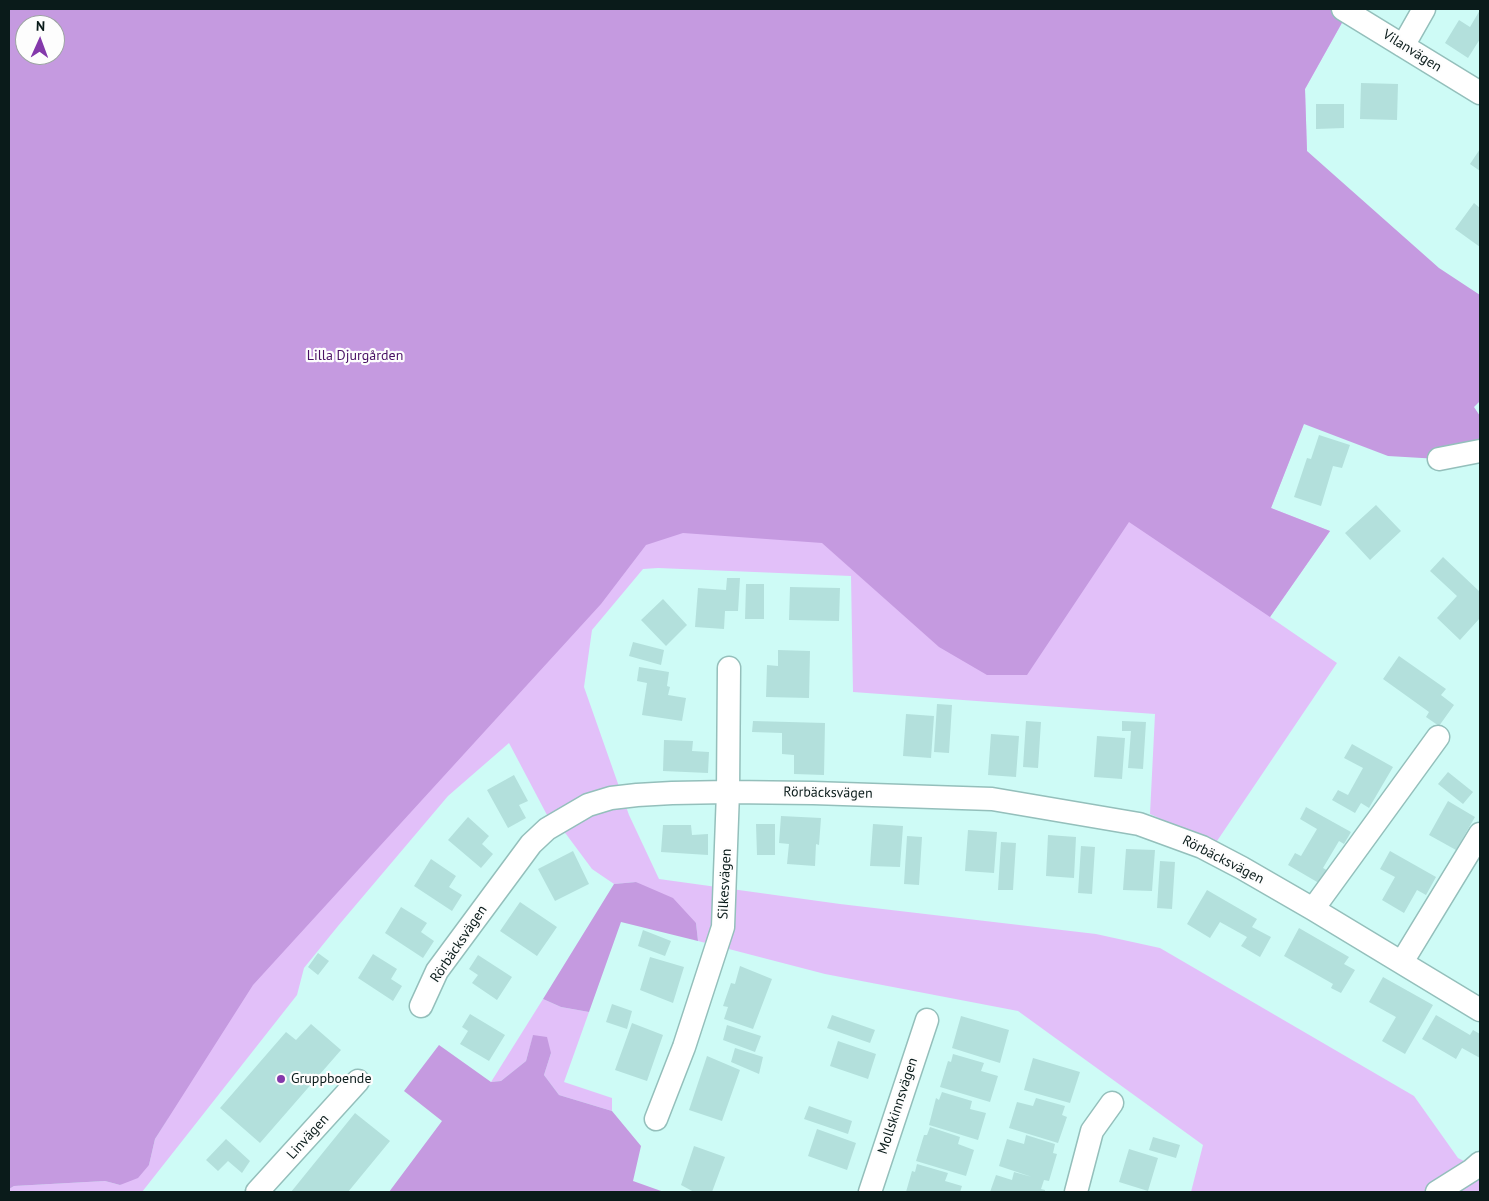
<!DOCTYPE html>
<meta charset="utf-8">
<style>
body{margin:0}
#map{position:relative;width:1489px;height:1201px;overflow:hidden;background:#cefbf6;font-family:"PT Sans",sans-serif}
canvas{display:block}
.frame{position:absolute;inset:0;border:10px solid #0a1b1a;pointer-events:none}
.north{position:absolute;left:15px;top:15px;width:50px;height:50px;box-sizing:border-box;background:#fdfdfd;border:1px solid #9ca3a2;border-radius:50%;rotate:2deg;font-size:14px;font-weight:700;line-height:20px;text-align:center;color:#0a1b1a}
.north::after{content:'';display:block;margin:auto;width:18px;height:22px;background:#8439ab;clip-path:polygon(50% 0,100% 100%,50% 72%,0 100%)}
</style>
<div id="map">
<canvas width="1489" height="1201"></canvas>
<div class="frame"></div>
<div class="north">N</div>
</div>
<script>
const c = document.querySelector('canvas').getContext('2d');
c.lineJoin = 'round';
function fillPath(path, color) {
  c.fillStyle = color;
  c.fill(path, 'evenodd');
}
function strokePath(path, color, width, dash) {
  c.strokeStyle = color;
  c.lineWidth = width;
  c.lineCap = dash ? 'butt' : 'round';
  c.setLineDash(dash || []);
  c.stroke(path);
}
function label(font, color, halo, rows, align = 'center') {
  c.font = font + ' "PT Sans",sans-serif';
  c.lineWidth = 4.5;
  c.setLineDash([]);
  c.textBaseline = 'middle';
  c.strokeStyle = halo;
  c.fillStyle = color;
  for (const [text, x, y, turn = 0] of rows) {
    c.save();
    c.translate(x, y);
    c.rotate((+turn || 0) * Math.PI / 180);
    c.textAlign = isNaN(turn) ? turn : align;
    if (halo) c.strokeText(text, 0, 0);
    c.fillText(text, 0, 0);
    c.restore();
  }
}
fillPath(new Path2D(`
 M9,9l1339,3 -43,77 2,62 -3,272 -33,85 59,23 -60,86 67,46 -122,181 -65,-30 5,-100 -302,-22 -2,-116 -193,-8 -15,1 -51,61 -8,57 45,128 30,64 181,25 256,30 64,14 254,148 44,62 22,11v23h-289l12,-47 -185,-134 -193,-37 -127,-33 -2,-18 -60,-41 -22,2 -22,-15 -26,-35 -19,-19 -38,-72 -61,53 -110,130 -34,42 -7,27 -155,197h-133v-3l5,-3 91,-5 15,4 29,-20 6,-26 13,-21zM25,25h30v30h-30z
 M543,999l18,8 28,5 -25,70 48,16v13l-53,-16 -15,-20 7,-22 -18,-17 -7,25 -25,20 -10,1z`), '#e2c0f9');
fillPath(new Path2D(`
 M9,9h1334l5,3 -43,77 2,62 132,117 41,27v106l-6,6 6,9v35l-41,8 -51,-3 -84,-32 -33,84 59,23 -60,86 -141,-95 -102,153h-40l-48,-28 -117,-104 -139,-10 -37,12 -45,59 -348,381 -98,154 -6,26 -11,13 -18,7 -15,-4 -91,5 -5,3zM25,25h30v30h-30z
 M636,882l37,16 23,25 2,18 -77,-19 -32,90 -28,-5 -18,-8 71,-115z
 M533,1035l14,2 4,16 -7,22 15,20 53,16 29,35 -8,35 31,11h-275l53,-71 -38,-30 35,-46 52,37 10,-1 25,-20z`), '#c59ae0');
fillPath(new Path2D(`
 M1480,10v29l-12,19 -23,-15 14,-23 11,7z
 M1361,83l37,1 -1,36 -37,-1z
 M1316,104h28v24l-28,1z
 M1480,149v22l-10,-7z
 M1474,203l6,5v39l-25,-18z
 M1319,435l31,10 -8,23 -9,-2 -12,40 -27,-9 13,-39 4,1z
 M1376,505l25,26 -31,29 -25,-27z
 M1443,557l37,35v26l-20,22 -23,-22 20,-22 -27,-25z
 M727,578h13l-2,33h-13l-1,18 -29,-2 3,-39 28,2z
 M746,584h18v35h-19z
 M790,587l50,1 -1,33 -50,-1z
 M663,599l24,26 -21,21 -25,-26z
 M633,642l31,8 -3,15 -32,-9z
 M778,650l32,1 -1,47 -43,-1 1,-32 11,1z
 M1399,656l47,33 -5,6 13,10 -15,21 -13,-9 3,-5 -46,-33z
 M639,667l30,5 -2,14 3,1 -2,8 18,3 -4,23 -40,-6 5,-32 -10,-2z
 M937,704l15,1 -3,48 -15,-1z
 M906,714l28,2 -3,42 -28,-2z
 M753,721l72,2 -1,52 -30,-1v-19l-12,-1v-21l-30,-1z
 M1026,721l15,1 -3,46 -15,-1z
 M1122,721l24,1 -3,47 -15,-1 3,-37h-9z
 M991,734l28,2 -3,41 -28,-2z
 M1097,736l28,2 -3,41 -28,-2z
 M664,740l29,1 -1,10 17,1 -1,21 -45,-2z
 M1352,744l41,23 -24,41 -8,-5 -6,10 -23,-13 6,-10 10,5 15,-27 -19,-10z
 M1448,772l25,20 -10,12 -25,-20z
 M514,775l14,26 -9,4 7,13 -18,10 -21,-38z
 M1448,801l27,16 -19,33 -27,-15z
 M1306,807l45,25 -7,12 -5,-3 -16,27 9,5 -8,13 -36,-21 7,-12 6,3 16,-27 -17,-10z
 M781,816l40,2 -2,27 -3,-1 -1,22 -28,-2 2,-20 -10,-1z
 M468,817l21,19 -7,8 11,10 -12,14 -33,-28z
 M756,824h19v31h-18z
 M873,824l30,2 -3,41 -30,-1z
 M663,825h28l1,10 16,-1v21l-47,-3z
 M968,830l29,2 -3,41 -29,-2z
 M1048,835l28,2 -2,41 -28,-2z
 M907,836l15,1 -3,48 -15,-1z
 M1001,842l15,1 -3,47h-15z
 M1081,846l14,1 -3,47 -14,-1z
 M1126,849l29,1 -3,41 -29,-1z
 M573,851l16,33 -34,17 -17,-32z
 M1390,851l46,26 -10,18 -9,-5 -13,23 -22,-13 13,-23 -15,-8z
 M431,859l25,17 -7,11 13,8 -10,16 -38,-25z
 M1160,861l15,1 -3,47 -15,-1z
 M1207,890l50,29 -5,8 19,10 -11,20 -19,-11 6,-9 -27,-15 -10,16 -23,-14z
 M520,902l37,25 -20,29 -37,-25z
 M401,907l26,16 -6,9 13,9 -11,17 -38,-25z
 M1299,928l50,29 -5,7 11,6 -14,23 -10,-5 2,-4 -49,-28z
 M643,930l28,11 -6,15 -27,-10z
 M318,953l11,8 -11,14 -10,-8z
 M373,954l24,15 -6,10 11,7 -9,15 -35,-23z
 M478,955l34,22 -15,23 -25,-17 6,-8 -9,-6z
 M650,957l34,10 -11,36 -33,-13z
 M740,966l32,13 -19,50 -29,-10 4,-12 -5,-1 8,-23 4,1z
 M1383,977l50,28 -28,49 -23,-13 14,-24 -27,-15z
 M612,1004l20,7 -5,18 -21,-7z
 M470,1014l35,21 -16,26 -29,-17 8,-13 -6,-4z
 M832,1015l43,15 -5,13 -43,-15z
 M1436,1015l34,20 3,-5 7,4v24l-18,-10 -6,11 -34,-20z
 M961,1016l48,14 -9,33 -48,-15z
 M632,1023l31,12 -16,46 -32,-11z
 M311,1024l30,26 -81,93 -40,-35 66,-76 10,8z
 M727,1025l34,11 -6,16 -32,-12z
 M838,1041l38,13 -8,25 -38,-13z
 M735,1048l28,9 -4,17 -28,-12z
 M953,1054l31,9 -3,8 17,5 -8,26 -50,-15 8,-26 3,1z
 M707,1056l33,14 -18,51 -33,-11z
 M1033,1058l47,14 -10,31 -46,-13z
 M942,1092l30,9 -2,8 16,4 -8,27 -49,-15 7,-27 3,2z
 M1036,1098l29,8 -3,9 5,2 -9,26 -49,-15 8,-26 16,4z
 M809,1106l43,15 -4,13 -44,-15z
 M355,1113l35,28 -42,51h-57z
 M930,1127l30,10 -2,7 16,6 -8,26 -50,-15 8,-26h3z
 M817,1129l39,14 -9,27 -39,-14z
 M1026,1135l29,9 -2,9 4,1 -8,27 -5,-1 -3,9 4,1v2h-55l6,-17 16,5 2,-8 18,5 -33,-11 8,-27 17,5z
 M1153,1137l27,8 -4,13 -27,-8z
 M226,1139l24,22 -8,12 -14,-12 -10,10 -12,-11z
 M694,1146l31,11 -13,35h-18l-13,-7z
 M1129,1149l29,9 -10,33 -29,-9z
 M917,1164l31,9 -3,8 17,5 -2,6h-54l6,-21 3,1z`), '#b3e0dc');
const minor = new Path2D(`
 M1343,9l137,84
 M1403,46l21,-37
 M1439,459l41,-8
 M1313,909l125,-172
 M1402,962l78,-128
 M421,1006l16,-35 94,-127 16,-15 41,-24 23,-7 26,-3 35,-2 56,-1 85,1 179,6 147,25 63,23 40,21 71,41 167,101
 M656,1119l28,-72 39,-120 5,-135 1,-124
 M257,1192l101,-111
 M870,1192l57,-172
 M1076,1192l16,-61 20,-28
 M1437,1192l35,-22 8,-7`);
strokePath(minor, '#94bfbb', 25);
strokePath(minor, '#fff', 22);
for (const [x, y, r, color] of [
 [281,1079,5,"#8439ab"]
]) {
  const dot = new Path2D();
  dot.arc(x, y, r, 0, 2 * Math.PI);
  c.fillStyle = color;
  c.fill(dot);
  strokePath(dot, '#fdfdfd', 2);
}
label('14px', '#0a1b1a', '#fdfdfd', [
 ["Vilanvägen",1412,51,32],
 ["Rörbäcksvägen",828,793,1],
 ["Rörbäcksvägen",1223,860,27],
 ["Silkesvägen",725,884,-87],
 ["Rörbäcksvägen",459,944,-56],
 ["Mollskinnsvägen",898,1106,-72],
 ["Linvägen",308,1137,-48]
]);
label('14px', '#491164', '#fdfdfd', [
 ["Lilla Djurgården",355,356]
]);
label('14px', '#0a1b1a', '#fdfdfd', [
 ["Gruppboende",291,1079]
], 'left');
</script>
